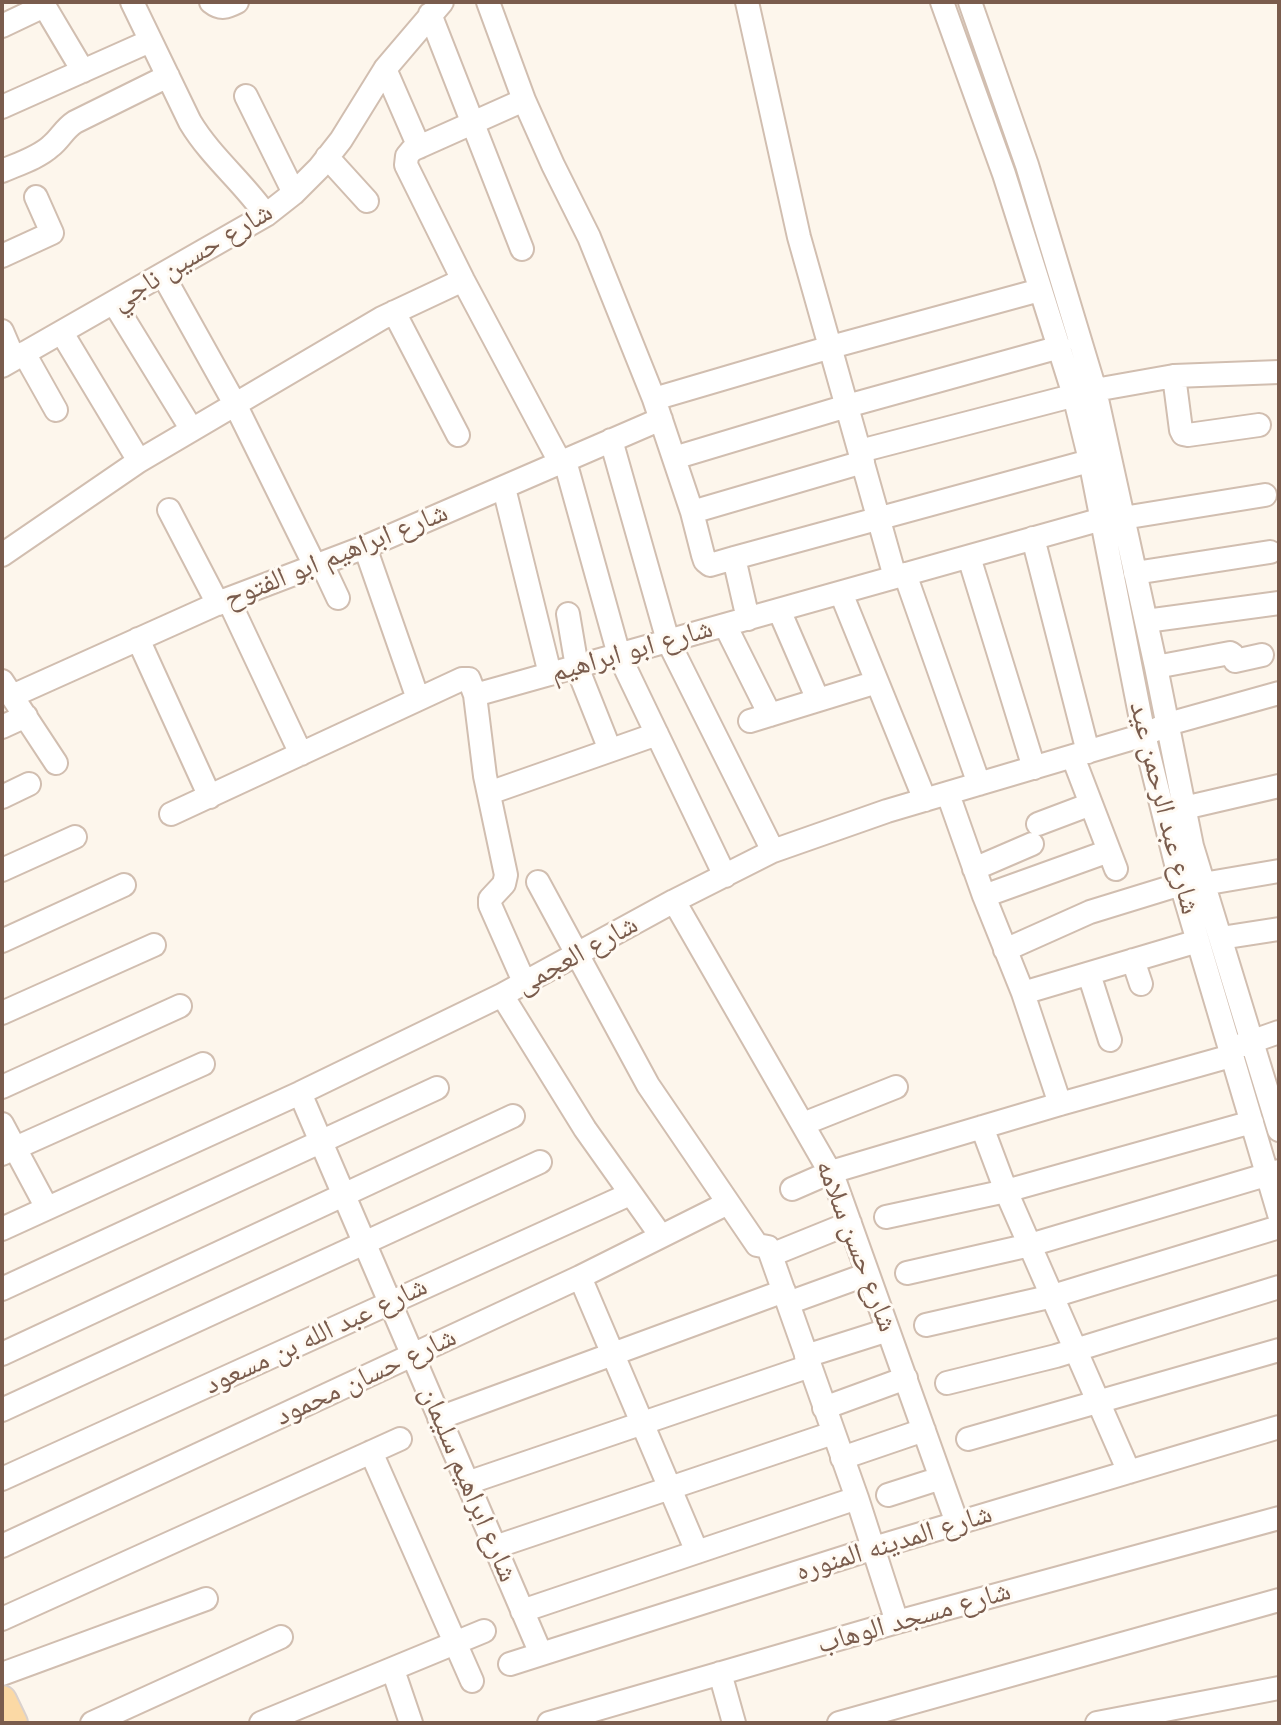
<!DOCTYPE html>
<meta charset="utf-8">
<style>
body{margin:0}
#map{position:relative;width:1281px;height:1725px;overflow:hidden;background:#fdf6ec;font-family:"Noto Sans",sans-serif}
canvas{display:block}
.frame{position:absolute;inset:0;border:4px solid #7a5c4d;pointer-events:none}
</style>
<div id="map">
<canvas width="1281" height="1725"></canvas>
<div class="frame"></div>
</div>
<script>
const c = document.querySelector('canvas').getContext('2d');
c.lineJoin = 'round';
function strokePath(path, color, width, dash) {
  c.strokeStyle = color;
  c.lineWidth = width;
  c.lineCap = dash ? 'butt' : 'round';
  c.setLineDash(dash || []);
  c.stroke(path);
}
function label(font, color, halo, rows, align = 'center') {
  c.font = font + ' "Noto Sans","Noto Naskh Arabic",sans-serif';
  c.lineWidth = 6;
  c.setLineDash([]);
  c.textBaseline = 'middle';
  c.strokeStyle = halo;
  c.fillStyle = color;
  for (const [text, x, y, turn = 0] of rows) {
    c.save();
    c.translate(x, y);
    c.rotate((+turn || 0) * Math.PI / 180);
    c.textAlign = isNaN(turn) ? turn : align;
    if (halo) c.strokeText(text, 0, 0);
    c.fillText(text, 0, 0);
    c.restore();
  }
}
const minor = new Path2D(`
 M42,2l41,69
 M132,2l58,120c21,35 53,60 76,93
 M211,2c10,8 16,5 26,0
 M488,2l36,98 29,65 36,72 65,162 38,113 11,43 2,6 5,4 24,-7 370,-101
 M747,2l52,235 96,340
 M942,2l62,172 70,221 16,65 54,275 37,149 98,330
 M970,2l57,163 68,225 61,277 36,179 87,284
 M430,14l92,235
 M2,26l42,-20
 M385,69l34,78
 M246,96l48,97
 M524,100l-112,50 -5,6 -1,9 57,115 98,184
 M2,107l148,-66
 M327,157l40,44
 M2,171c16,-7 36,-13 49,-25 9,-7 13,-17 24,-24l93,-46
 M2,256l50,-23 -16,-36
 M163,275l72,129 80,162
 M114,303l78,127
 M394,312l64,123
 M2,331l12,28
 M62,333l77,128
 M24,353l32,57
 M2,366l264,-151 28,-22 25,-25 22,-28 44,-71 57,-67
 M1174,376l7,54 2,4 5,1 71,-10
 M654,399l177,-52 209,-57
 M611,440l57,201 105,210
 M860,451l235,-61 79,-14 105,-4
 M674,458l173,-52 213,-59
 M565,461l54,194 106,221
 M504,488l46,186
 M169,510l49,94
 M692,512l171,-50
 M1123,518l142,-23
 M1033,538l55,214
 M365,547l53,152
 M2,555l137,-94 243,-143 81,-38
 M969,557l65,211
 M734,558l14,61
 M322,564l16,34
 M1135,573l135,-21
 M905,574l74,210
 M841,593l84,207
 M228,599l73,155
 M779,610l39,90
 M568,614l9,53 33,83
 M1146,621l133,-18
 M725,625l45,90
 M138,639l72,158
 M1156,667l74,-14 2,1 3,7 27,-6
 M2,681l54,82
 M475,695l638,-179
 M12,696l216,-97 137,-52 296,-128
 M750,721l127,-39
 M2,727l24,-11
 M1073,757l43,112
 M489,793l168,-59
 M948,794l36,102 39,97 37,111
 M2,797l27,-13
 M1184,808l95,-22
 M171,814l291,-135h7l6,16 10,81 21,99 -2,9 -14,15v6l35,79
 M1038,824l53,-20
 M974,869l58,-25
 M2,870l73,-33
 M538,882l110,203 109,160 11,2 89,251 40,124
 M1203,884l76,-13
 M984,896l125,-45
 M674,901l160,278 123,344
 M1221,938l58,-9
 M2,941l122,-56
 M1005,950l85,-38 91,-28
 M1133,960l8,24
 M1089,974l21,66
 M1023,993l175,-52
 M502,995l83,134 76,107
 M2,1013l152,-68
 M1239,1046l40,-14
 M2,1087l178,-81
 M300,1093l241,561
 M2,1124l45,84
 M803,1124l93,-37
 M982,1127l24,64 123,281
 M2,1154l201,-90
 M792,1189l39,-17 229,-68 171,-48
 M886,1217l120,-26 246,-69
 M2,1229l298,-136 202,-98 172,-94 99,-50 114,-40 257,-76 24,-11 111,-31
 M771,1255l79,-32
 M907,1273l123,-28 249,-74
 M580,1277l117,275
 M2,1289l435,-201
 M788,1303l80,-29
 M926,1325l127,-29 226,-69
 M2,1354l511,-238
 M806,1356l82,-26
 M947,1383l109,-27 223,-69
 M824,1408l82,-30
 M2,1410l538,-248
 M439,1418l345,-127
 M968,1439l311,-89
 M371,1452l101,229
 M842,1458l82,-28
 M2,1479l628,-285
 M467,1483l343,-117
 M888,1495l53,-17
 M2,1546l578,-269 148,-74
 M495,1547l338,-114
 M522,1611l335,-113
 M2,1619l398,-180
 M510,1664l364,-116 405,-121
 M393,1670l18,53
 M720,1673l14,50
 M2,1674l204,-75
 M92,1723l189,-86
 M261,1723l223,-92
 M549,1723l348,-101 382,-104
 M839,1723l440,-123
 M1097,1723l182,-35`);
const major = new Path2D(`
 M2,1700l11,23`);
strokePath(minor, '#d1beb0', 26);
strokePath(major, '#dad1cd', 32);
strokePath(minor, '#fff', 22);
strokePath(major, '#fbd9a5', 28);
label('28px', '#7a5c4d', '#fffaf3', [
 ["شارع حسين ناجي",192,257,-31],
 ["شارع ابراهيم ابو الفتوح",336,556,-22],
 ["شارع ابو ابراهيم",632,651,-16],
 ["شارع عبد الرحمن عيد",1164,808,76],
 ["شارع العجمى",577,955,-29],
 ["شارع حسن سلامه",856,1246,69],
 ["شارع عبد الله بن مسعود",316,1336,-25],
 ["شارع حسان محمود",366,1377,-25],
 ["شارع ابراهيم سليمان",468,1484,67],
 ["شارع المدينه المنوره",894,1543,-17],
 ["شارع مسجد الوهاب",914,1618,-16]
]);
</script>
